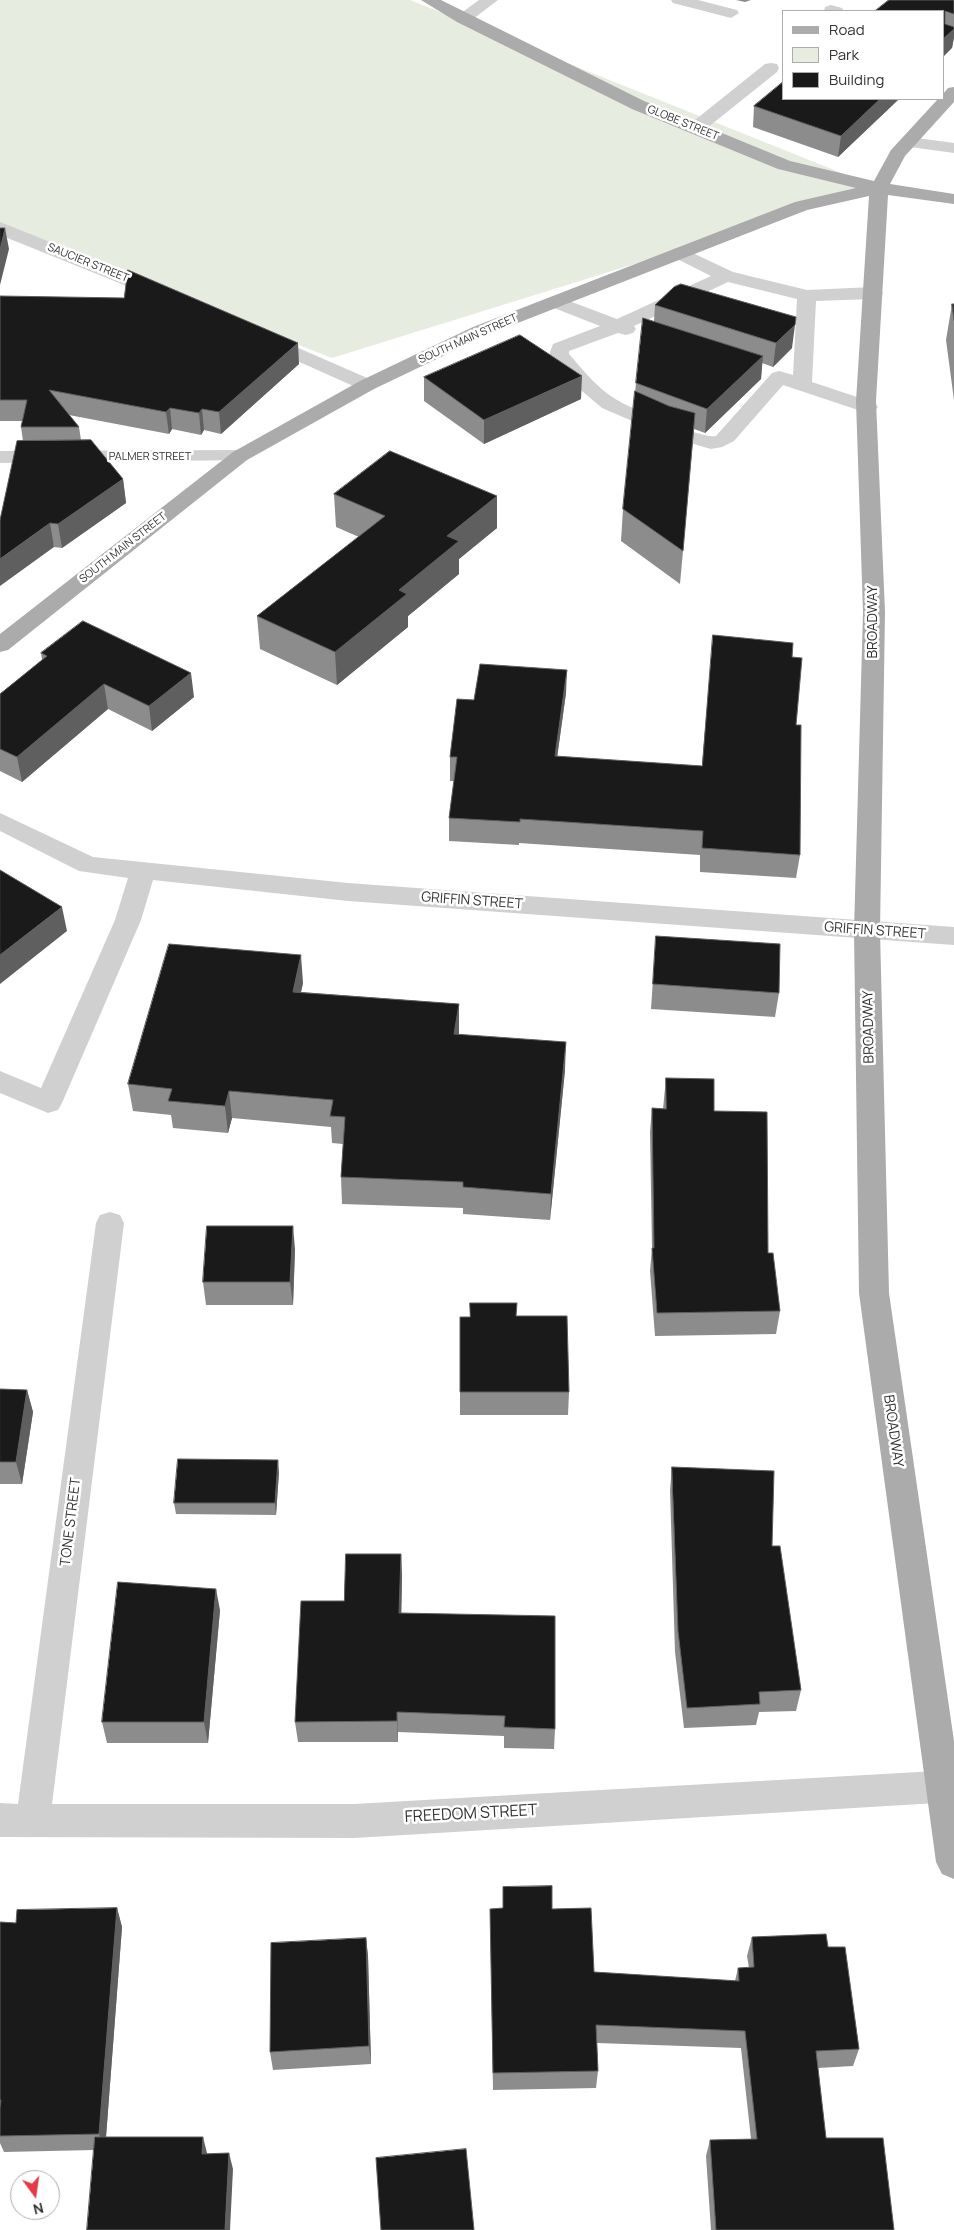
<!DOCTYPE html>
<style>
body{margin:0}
#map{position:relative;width:954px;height:2230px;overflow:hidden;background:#fff;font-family:Manrope,sans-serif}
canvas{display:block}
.legend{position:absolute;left:782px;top:10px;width:162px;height:90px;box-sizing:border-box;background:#fff;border:1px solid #adadad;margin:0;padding:6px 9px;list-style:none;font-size:15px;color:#333}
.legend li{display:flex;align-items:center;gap:10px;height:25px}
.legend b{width:25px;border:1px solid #adadad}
.north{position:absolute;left:10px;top:2170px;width:50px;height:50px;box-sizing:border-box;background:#fff;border:1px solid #adadad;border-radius:50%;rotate:166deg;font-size:14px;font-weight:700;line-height:20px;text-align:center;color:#333}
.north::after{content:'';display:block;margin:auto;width:18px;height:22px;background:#e63946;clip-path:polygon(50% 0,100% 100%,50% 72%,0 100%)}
</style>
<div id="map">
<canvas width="954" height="2230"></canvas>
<ul class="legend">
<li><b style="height:6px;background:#ababab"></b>Road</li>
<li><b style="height:14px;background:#e6ecdf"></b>Park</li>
<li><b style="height:14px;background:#1a1a1a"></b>Building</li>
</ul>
<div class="north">N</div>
</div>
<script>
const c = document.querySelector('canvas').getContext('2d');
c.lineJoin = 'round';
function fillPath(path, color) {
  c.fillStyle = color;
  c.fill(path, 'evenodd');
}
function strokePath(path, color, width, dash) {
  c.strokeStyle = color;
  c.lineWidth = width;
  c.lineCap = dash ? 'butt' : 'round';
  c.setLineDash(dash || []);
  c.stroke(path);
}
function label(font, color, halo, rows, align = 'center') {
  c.font = font + ' Manrope,sans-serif';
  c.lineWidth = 5;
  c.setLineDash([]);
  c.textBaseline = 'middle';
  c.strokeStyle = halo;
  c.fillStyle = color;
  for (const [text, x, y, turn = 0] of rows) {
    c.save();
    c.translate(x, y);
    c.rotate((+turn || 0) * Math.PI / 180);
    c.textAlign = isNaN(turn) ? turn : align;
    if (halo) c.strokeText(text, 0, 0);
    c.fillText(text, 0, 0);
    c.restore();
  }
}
fillPath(new Path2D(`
 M0,0h410l469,188 -547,170 -332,-130z`), '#e6ecdf');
fillPath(new Path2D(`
 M479,0h19l-29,22h-12l-2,-3 2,-3z
 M671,0h27l39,10 2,3 -8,5 -58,-15z
 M831,5l11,3 2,3h-20l1,-4z
 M771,63l6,1 2,4 -2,4 -75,60h-12l-3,-4 3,-4 75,-60z
 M909,137l45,6v10l-51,-7 -3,-4 3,-4z
 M0,222l168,67 3,4 -3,4h-14l-154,-62z
 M680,247l53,25 74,18 66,-3 7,2 3,4 -3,4 -7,2 -57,2 -4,81 63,21 3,4 -3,4 -7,2 -7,-2 -78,-26 -49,56 -12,6 -11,2 -7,-2 -37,-11 -65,-28 -26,-22 -27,-31 4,-11 47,-18 -51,-20 -3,-4 3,-4 7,-2 61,23 94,-43 -38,-19 -2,-4 2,-4zM728,282l69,17 -4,76 -14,-4 -7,2 -56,63c-15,3 -84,-27 -99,-36 -19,-11 -34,-30 -48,-46v-3l49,-18 8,2 7,-2 3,-4 -2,-3z
 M264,333l110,48 3,4 -3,4 -7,2 -7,-2 -103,-46 -3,-4 3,-4z
 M240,450l7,2 3,4 -3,4 -247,3v-12z
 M0,813l93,44 255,26 606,44v18l-606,-44 -195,-21 -12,40 -79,183 -4,7 -10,3 -48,-20v-22l41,17 74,-168 13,-42 -49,-7 -79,-40z
 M110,1212l10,3 4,8 -72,581h302l600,-34v32l-600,36 -354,-1v-34l18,1 78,-581 4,-8z`), '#d0d0d0');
fillPath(new Path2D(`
 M421,0h20l203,101 146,60 84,20 17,-31 47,-51h5v-5l5,-6 6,-1v15l-49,54 -15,28 64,10v10l-66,-9 -12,206 9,211 -5,319 9,362 65,448v138l-12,-5 -6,-12 -77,-569 -5,-362 9,-319 -7,-211 13,-205 -62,14 -320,125 -113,54 -127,71 -239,190 -8,2v-18l233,-182 127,-71 113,-54 322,-125 61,-14 -78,-19 -146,-60 -175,-87z`), '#ababab');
fillPath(new Path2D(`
 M736,0h15l-6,2z
 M889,0h65v37l-2,11z
 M899,99l-61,58 -85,-30 1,-21z
 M0,296l299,68 -78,70 -17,-4 -3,5 -29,-6 -3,5 -100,-19 10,12 2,13 42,39 3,24 -64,45 -8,-1 -31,-106 -2,-14 2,-6h-23z
 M952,304h2v96l-8,-60z
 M655,305l137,43 -19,19 -11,-4 -1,16 -56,54 -11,-4 -14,155 -59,-43 2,-32 13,-126 18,-62z
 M424,377l157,22 -97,45 -60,-43z
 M334,494l163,2v32l-38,31v15l-51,42v11l-71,58 -77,-36 -3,-33 102,-79 -23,-10z
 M41,653l153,44 -42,34 -44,-22 -86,73 -22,-11v-77l42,-34z
 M792,657l4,68 4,130 -4,23 -96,-6v-17l-181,-12v2l-70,-4v-23l5,-37h-4v-24l24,-57 92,-7 -9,64 145,9z
 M656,936l123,57 -4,24 -124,-8z
 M303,983l-2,9 158,12v31l106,35 -15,150 -87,-6v-6l-121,-4 -1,-27 2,-33 -11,-1 -1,-16 -99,-9 -4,15 -55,-5 -2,-13 -38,-4 -5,-27z
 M666,1078l48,33 54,142 12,58 -4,23 -121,2 -5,-65 2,-23 -2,-116 2,-24 11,1z
 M295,1249l-2,56h-87l-3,-23z
 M460,1317l109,75 -1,23h-108z
 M0,1389l27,1 6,22 -11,72h-22z
 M672,1467l100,79 29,144 -5,21 -37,1 -3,13 -72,3 -9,-76 -5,-162z
 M279,1472l-3,43 -100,-1 -2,-11z
 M401,1554l1,22 -1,37 154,116 -1,20 -50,-1v-12l-106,-4v10h-100l-3,-20 49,-121z
 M220,1610l-12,133h-101l-5,-21z
 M117,1908l5,19 -16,210 101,17 26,15 -139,-19 -90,2 -4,-9v-221l16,1z
 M490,1909h62l42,63 141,9 3,-13h11l-2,-12 5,-19 76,10 31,102 -6,17 -35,2 8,70 68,92h-183l-5,-74 4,-16 41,-1 -10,-91 -144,-5 1,28 -2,17 -103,2z
 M366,1938l2,18 3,108 -98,6 -3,-18z`), '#8c8c8c');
fillPath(new Path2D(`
 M954,29v8l-2,11 -9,9v-18z
 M880,99h19l-61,58 3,-21z
 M5,228l4,21 -9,36v-35z
 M795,325l-3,23 -19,19 3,-24z
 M298,343l1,21 -78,70 -2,-22z
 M763,356l-2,23 -56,54 2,-24z
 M582,376l-1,23 -97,45v-24z
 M170,408l2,21 -3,5 -3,-22z
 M202,409l2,21 -3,5 -2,-22z
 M123,479l3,24 -64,45 -4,-24z
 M497,496v32l-38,31v15l-51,42v11l-71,58 -2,-33 64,-62 48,-54z
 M50,523l4,24 -54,39v-27z
 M567,670l-1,23 -12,87 1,-24z
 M191,673l3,24 -42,34 -3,-25z
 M104,684l4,25 -86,73 -5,-25z
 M62,907l5,24 -67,53v-29z
 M301,955l2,28 -8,36 -2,-27z
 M459,1004v28l-5,30v-28z
 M566,1042l-1,28 -15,150 1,-26z
 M229,1091l3,27 -4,15 -3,-27z
 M293,1226l2,23 -2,56 -3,-23z
 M27,1390l6,22 -11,72 -6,-22z
 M278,1460l1,12 -3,43 -1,-12z
 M401,1554l1,22 -1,58 -2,-21z
 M216,1589l4,21 -12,133 -4,-21z
 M397,1712l1,20v10l-1,-21z
 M117,1908l5,19 -17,223 -6,-16z
 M366,1938l2,18 3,108 -2,-18z
 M203,2137l4,16 -1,17 -4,-16z
 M229,2153l4,16 -3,61h-5z`), '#5f5f5f');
const building = new Path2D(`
 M889,0h65v14l-9,-3v13l9,3v2l-11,10v-28h-68z
 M783,82v17h97l-39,37 -87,-30z
 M0,228h5l-5,22z
 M128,270l170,73 -79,69 -17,-3 -3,4 -29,-5 -4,4 -117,-22 30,37h-58l6,-27h-27v-104l124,2z
 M681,284l115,33 -1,8 -19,18 -121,-38 19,-18z
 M952,304h2v16z
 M643,318l120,38 -56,53 -71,-26z
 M520,335l62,41 -98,44 -60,-43z
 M635,391l34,15 26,7 -12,138 -60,-42z
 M91,440l32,39 -65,45 -8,-1 -50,36v-39l17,-79z
 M390,451l107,45 -50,40 12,5 -60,49 8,4 -72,58 -78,-36 128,-100 -51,-22z
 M83,621l108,52 -42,33 -45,-22 -87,73 -17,-8v-55l47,-38 -6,-3z
 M713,635l80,8 -1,14 10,1 -6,67h5l-1,130 -98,-7 1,-17 -183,-12v3l-71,-4 8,-61h-7l7,-58 17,1 6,-36 87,6 -12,86 147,10z
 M0,870l62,37 -62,48z
 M656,936l124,8 -1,49 -126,-9z
 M169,944l132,11 -8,37 166,12 -5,30 112,8 -15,152 -88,-7v-5l-122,-5 4,-60 -15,-1 3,-16 -104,-9 -4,15 -57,-5 4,-12 -44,-5z
 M666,1078l48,1v32l53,1 1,141h5l7,58 -123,2 -5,-65h2l-2,-140 14,1z
 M207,1226h86l-3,56h-87z
 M470,1303h47l-1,13h51l2,76h-109v-75h10z
 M0,1389l27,1 -11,72h-16z
 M178,1459l100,1 -3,43h-101z
 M672,1467l102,4 -2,75h8l21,144 -42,2 1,12 -73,4 -9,-77z
 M346,1554h55l-2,59 156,3v113l-51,-2 1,-11 -108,-4v9l-102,1 6,-121h43z
 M118,1582l98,7 -12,133h-102z
 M552,1886v23l39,-1 3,64 145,9 -1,-13 16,-1 -2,-30 74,-3 2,13h17l14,102 -43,2 10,87h57l11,92h-178l-6,-90 47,-1 -12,-108 -149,-6 2,46 -105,2 -3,-164 13,-1v-21z
 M117,1908l-18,226 -99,2v-28l1,-8h-1v-178l16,1 1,-13z
 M366,1938l3,108 -99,6 1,-109z
 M95,2137h108l-1,17 27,-1 -4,77h-138z
 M466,2149l8,81h-93l-5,-72z`);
fillPath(building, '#1a1a1a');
strokePath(building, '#5f5f5f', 1);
label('11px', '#333', '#fff', [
 ["GLOBE STREET",683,123,22],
 ["SAUCIER STREET",88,263,22],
 ["SOUTH MAIN STREET",468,339,-24],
 ["PALMER STREET",150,457],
 ["SOUTH MAIN STREET",123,548,-38]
]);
label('14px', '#333', '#fff', [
 ["BROADWAY",873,622,-90],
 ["GRIFFIN STREET",472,901,4],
 ["GRIFFIN STREET",875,931,4],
 ["BROADWAY",869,1027,-91],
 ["BROADWAY",893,1431,82],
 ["TONE STREET",71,1522,-83]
]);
label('16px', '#333', '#fff', [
 ["FREEDOM STREET",471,1814,-3]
]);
</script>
